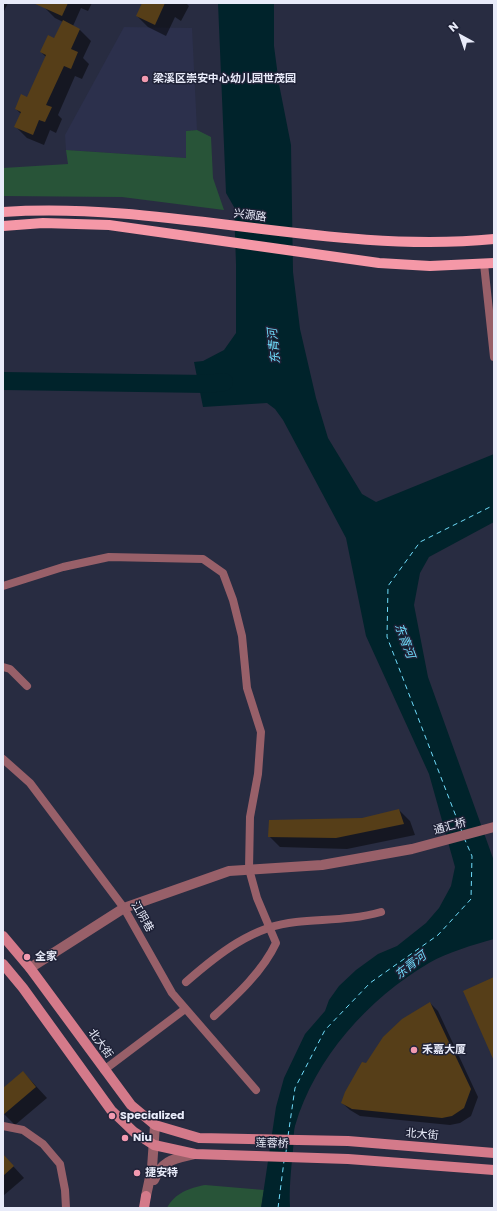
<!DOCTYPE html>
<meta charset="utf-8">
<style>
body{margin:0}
#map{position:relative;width:497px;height:1211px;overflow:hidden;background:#282c41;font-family:Poppins,sans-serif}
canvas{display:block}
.frame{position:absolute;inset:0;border:4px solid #e8ebf9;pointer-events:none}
.north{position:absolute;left:441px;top:16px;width:40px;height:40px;-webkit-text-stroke:3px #1f2237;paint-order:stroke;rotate:320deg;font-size:11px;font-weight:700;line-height:16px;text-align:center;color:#e8ebf9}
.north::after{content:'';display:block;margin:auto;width:14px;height:18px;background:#e8ebf9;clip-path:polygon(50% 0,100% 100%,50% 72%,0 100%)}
</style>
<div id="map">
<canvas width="497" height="1211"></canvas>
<div class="frame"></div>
<div class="north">N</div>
</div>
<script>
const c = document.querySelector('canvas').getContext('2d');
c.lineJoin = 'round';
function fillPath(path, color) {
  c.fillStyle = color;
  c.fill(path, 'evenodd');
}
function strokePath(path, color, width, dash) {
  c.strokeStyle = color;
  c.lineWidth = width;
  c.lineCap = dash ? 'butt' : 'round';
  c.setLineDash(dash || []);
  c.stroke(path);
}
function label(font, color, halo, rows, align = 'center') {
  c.font = font + ' Poppins,"Noto Sans SC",sans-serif';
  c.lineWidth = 3;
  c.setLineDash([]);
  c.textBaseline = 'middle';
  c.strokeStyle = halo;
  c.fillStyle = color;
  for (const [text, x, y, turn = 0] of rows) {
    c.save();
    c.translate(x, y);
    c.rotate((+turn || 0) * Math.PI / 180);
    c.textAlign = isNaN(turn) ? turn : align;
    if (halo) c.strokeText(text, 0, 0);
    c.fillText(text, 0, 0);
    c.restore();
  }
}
fillPath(new Path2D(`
 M124,27l68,1 5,102 -11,1v27l-120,-8 -1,-15z`), '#2c304c');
fillPath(new Path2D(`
 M197,130l14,7 2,41 11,32 -102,-13 -119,-1v-28l65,-4 -2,-14 120,8v-27z
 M205,1185l59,5 -3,18h-94c8,-15 22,-20 38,-23z`), '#285438');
fillPath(new Path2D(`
 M218,3h56v43l5,38 12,61 2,127 7,57 16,69 12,40 34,56 14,8 118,-48v68l-65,35 -9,16 -6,32 14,72 66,184v78c-21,6 -46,13 -65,24 -61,36 -114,95 -134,163 -2,8 -1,17 -2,24 -2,20 -4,39 -3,58h-29l15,-101 8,-29 21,-44 20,-23 4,-11 10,-14 17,-16 22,-16 19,-8 29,-23 13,-15 12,-22 4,-19 -26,-93 -63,-138 -20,-98 -63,-118 -8,-11 -8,-6 -64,4 -9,-45 9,-1 21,-11 12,-17v-69l-2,-57 -8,-14z`), '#00232b');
fillPath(new Path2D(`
 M3,3h5l-5,10z
 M46,3h46l-4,8 -7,-3 -8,18 7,4 11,11 -8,17 6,6 -7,15 -7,-3 -17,39 4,4 -6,14 -6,-3 -6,15 -17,-7 -11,-11 5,-13 -5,-5 12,-11 18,-41 -5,-5 13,-13 9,-17 -8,-4 -11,-11z
 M143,3h43l3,3 -8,15 -6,-4 -9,19 -18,-9 -11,-11z
 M399,810l11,11 5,14 -68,14 -67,-2 -11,-11 93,-17z
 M430,1003l8,8 40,86 -7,19 -11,7 -10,2 -90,-9 -10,-6 -8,-7 25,-39z
 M23,1072l24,26 -32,27 -12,-12v-24z
 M3,1155l21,23 -21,18z`), '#0007');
strokePath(new Path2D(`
 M3,381l204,3 17,-2`), '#00232b', 18);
strokePath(new Path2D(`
 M462,832l-75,-195 1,-51 32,-44 74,-37
 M288,1136l7,-48 30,-58 45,-47 68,-48 33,-36 1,-43 -7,-16
 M286,1152l1,-7
 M278,1208l6,-47`), '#6fdcfb', 1, [5, 4]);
fillPath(new Path2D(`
 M33,3h35l-6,13z
 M142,3h23l-10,22 -19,-9z
 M63,20l17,9 -9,20 7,3 -7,17 -7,-3 -18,39 6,2 -7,15 -6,-2 -6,15 -19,-8 7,-15 -6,-3 6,-15 6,3 19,-42 -6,-3 8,-17 6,3z
 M399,809l5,15 -68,14 -68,-1 1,-17 93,-2z
 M494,977v84l-31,-70z
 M430,1002l41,87 -7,19 -12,8 -10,2 -90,-9 -11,-6 4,-11 17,-30 4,1 17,-26 19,-18z
 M23,1071l13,16 -33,28v-27z
 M3,1154l11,12 -11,10z`), '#563e18');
strokePath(new Path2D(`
 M484,264l10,93
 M3,586l60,-19 46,-10 94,2 20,14 10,27 9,36 5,52 14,44 -3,42 -8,43 -1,52 8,29 19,45c-13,28 -39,52 -62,73
 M3,667l7,2 17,17
 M3,759l27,24 94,125 48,85 84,97
 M186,982c32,-28 67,-56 110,-60 29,-3 57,-2 85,-10
 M104,1070l81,-61
 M3,1126l20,4 20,14 17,20 5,26 1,18`), '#986069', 8);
strokePath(new Path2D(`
 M30,968l94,-60 105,-37 93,-6 90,-16 82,-22
 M154,1180c9,-21 21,-21 41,-26
 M146,1196l6,-28 3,-43`), '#986069', 10);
strokePath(new Path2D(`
 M3,936l27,32 101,137 24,20 44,13 149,3 146,12
 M3,964l20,24 88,122 23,22 20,13 41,9 153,5 146,11
 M144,1208l2,-12`), '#d47a8a', 10);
strokePath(new Path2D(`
 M3,212c165,-11 326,43 491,27
 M3,226l40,-3 66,2 270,38 51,3 64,-3`), '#f598a7', 10);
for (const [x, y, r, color] of [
 [145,79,4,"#f29ab0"],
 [27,957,4,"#f29ab0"],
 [414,1050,4,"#f29ab0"],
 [112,1116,4,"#f29ab0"],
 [125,1138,4,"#f29ab0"],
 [137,1173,4,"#f29ab0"]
]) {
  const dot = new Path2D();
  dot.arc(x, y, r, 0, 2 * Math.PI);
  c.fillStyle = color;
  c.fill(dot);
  strokePath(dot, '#1f2237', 1.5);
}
label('bold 11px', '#e8ebf9', '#1f2237', [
 ["梁溪区崇安中心幼儿园世茂园",153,79],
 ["全家",35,957],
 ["禾嘉大厦",422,1050],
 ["Specialized",120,1116],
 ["Niu",133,1138],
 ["捷安特",145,1173]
], 'left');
label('11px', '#e8ebf9', '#1f2237', [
 ["兴源路",250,216,7],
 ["通汇桥",450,827,-15],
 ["江阴巷",142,917,60],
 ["北大街",100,1044,54],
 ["北大街",422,1135,5],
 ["莲蓉桥",272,1144,2]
]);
label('italic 12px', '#6fdcfb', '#1f2237', [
 ["东青河",275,346,-96],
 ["东青河",404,641,69],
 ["东青河",411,966,-38]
]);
</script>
